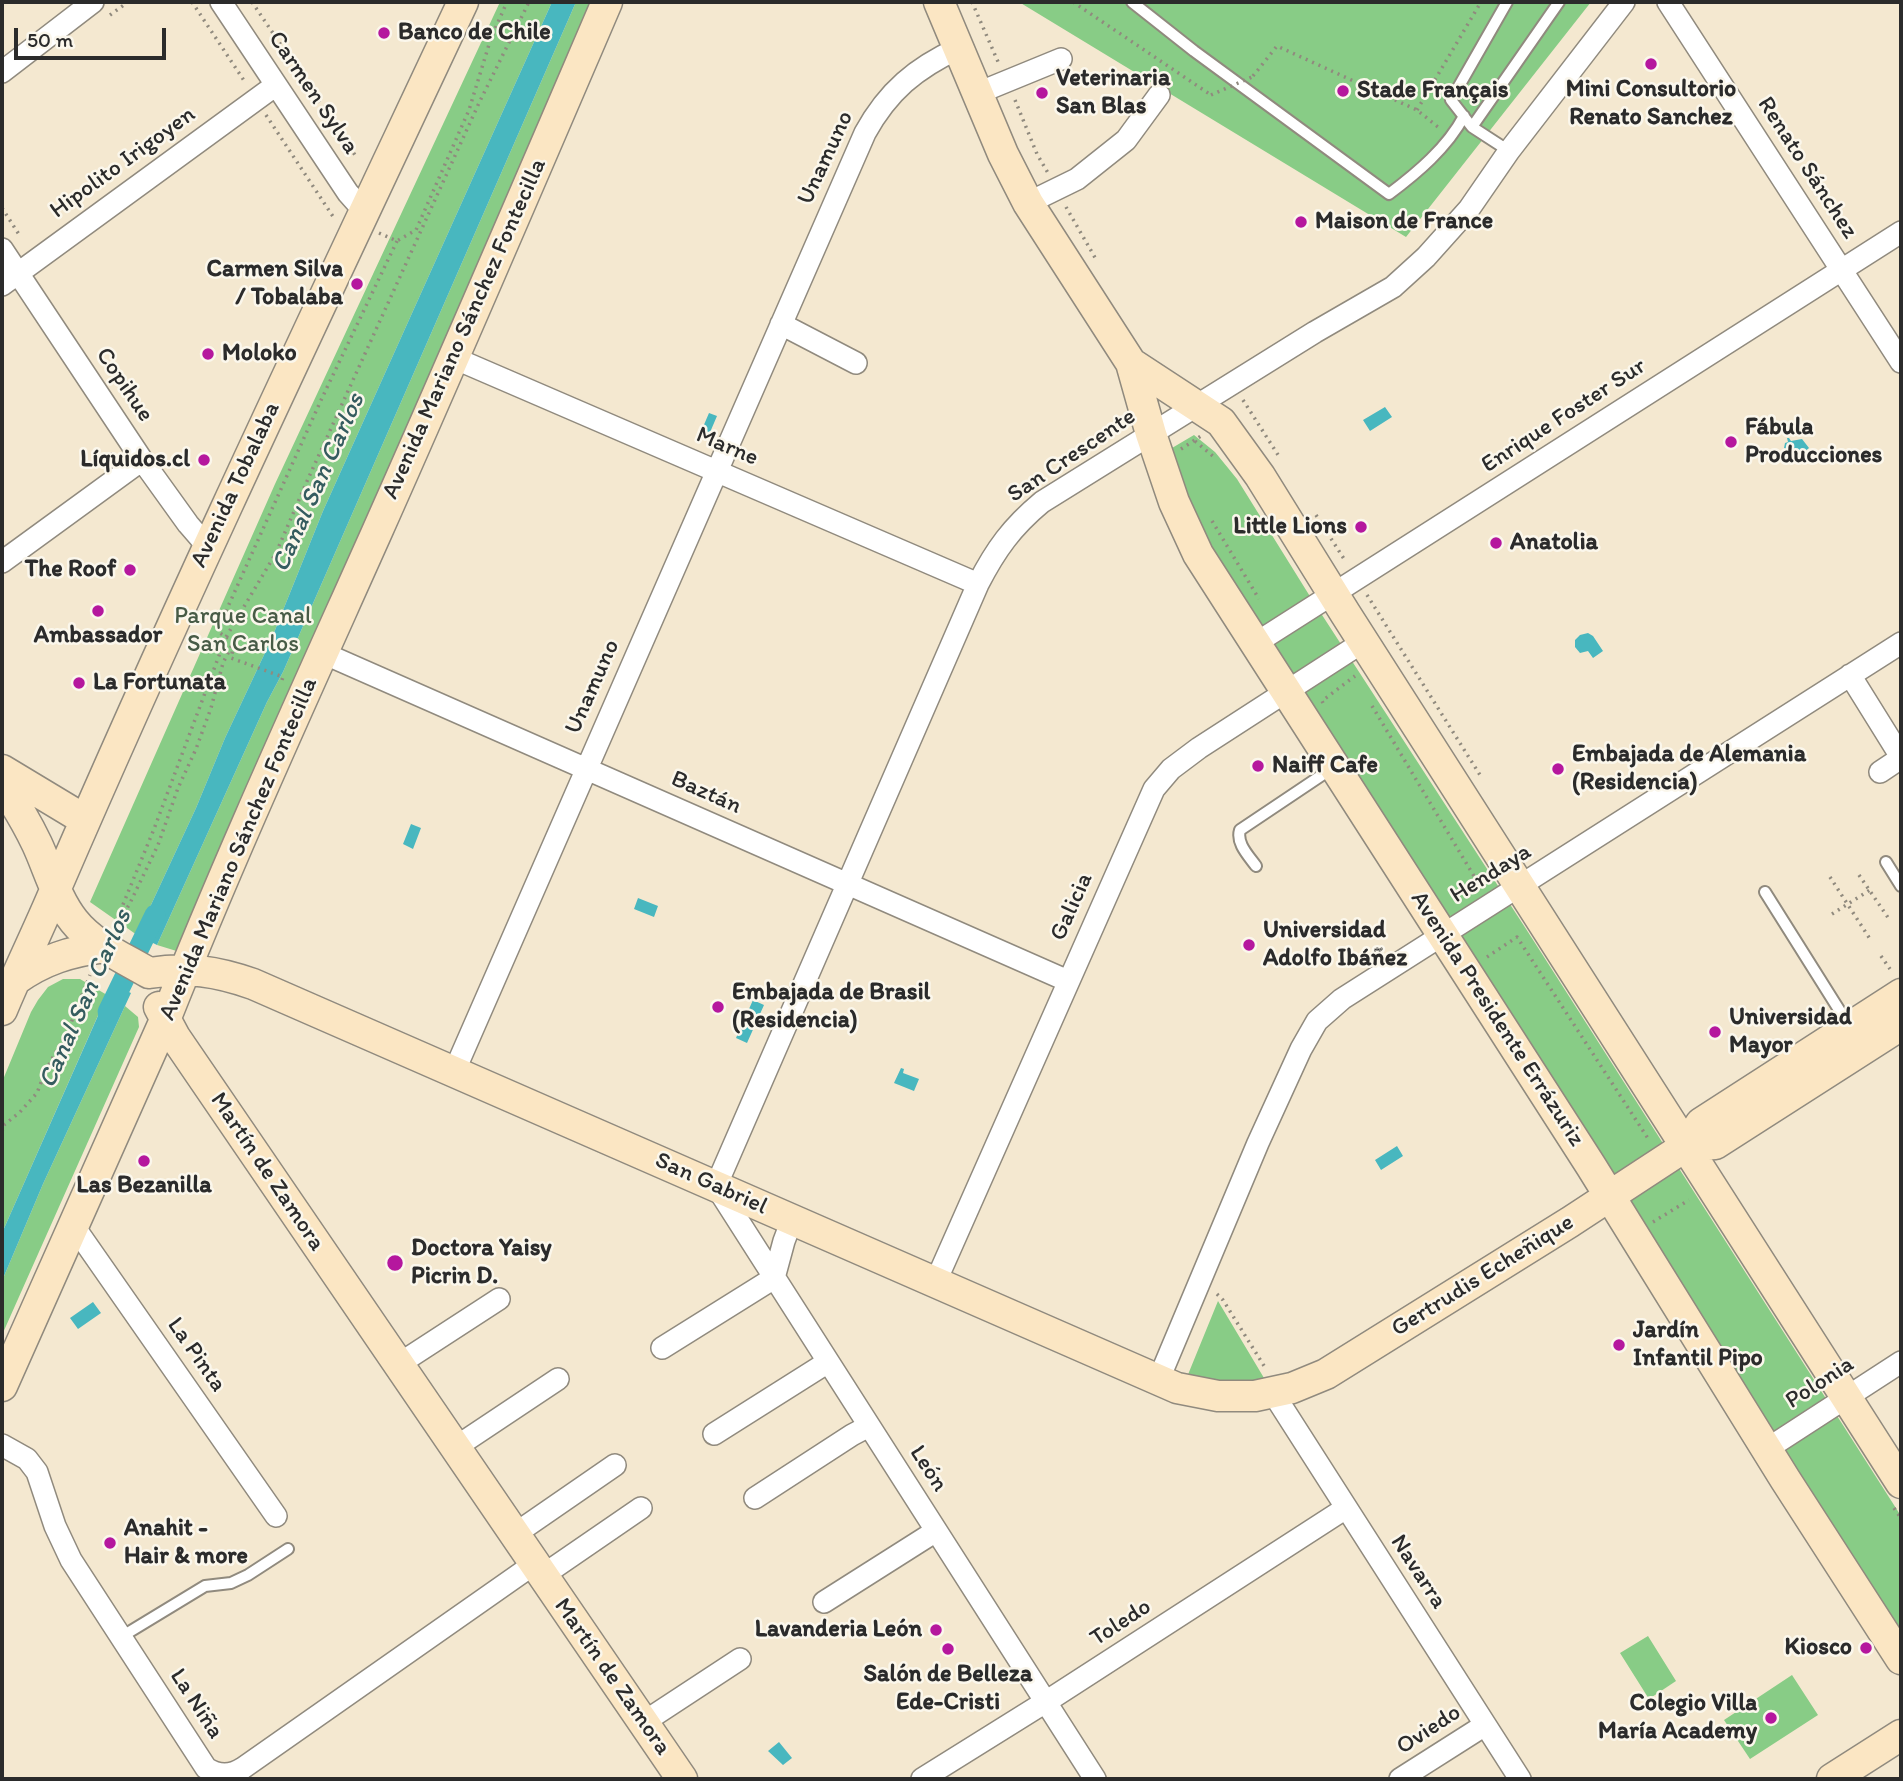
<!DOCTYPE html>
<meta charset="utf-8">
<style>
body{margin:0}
#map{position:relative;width:1903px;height:1781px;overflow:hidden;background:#f4e8d0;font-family:Itim,sans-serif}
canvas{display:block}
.frame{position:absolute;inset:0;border:4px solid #2b2b2b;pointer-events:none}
.scale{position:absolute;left:14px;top:28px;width:152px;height:32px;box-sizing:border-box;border:4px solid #2b2b2b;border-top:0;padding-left:9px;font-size:21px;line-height:24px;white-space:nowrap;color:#2b2b2b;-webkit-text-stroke:5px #fbf7ec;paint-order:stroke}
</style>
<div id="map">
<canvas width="1903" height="1781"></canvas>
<div class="frame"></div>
<div class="scale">50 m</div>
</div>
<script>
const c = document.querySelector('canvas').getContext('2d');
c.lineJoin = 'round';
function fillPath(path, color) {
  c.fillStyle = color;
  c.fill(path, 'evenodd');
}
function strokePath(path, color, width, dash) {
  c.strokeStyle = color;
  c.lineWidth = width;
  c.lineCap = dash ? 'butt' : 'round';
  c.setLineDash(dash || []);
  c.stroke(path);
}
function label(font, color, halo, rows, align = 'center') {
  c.font = font + ' Itim,sans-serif';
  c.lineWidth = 5;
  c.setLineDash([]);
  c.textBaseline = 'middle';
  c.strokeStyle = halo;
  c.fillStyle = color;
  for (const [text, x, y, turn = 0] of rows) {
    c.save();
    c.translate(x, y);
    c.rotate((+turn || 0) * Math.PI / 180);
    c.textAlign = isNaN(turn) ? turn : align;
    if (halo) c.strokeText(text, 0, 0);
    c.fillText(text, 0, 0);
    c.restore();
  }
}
fillPath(new Path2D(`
 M500,2h52l-229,509 -52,129 -46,98 -29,70 -59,127 -47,-33 185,-418z
 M576,2h27l-420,951 -26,-8 110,-243 16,-30z
 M1019,2h572l-185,235z
 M1194,435l21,17 22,27 74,119 217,334 373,584v120l-689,-1081 -20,-45 -20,-62z
 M63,979h17l27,16 -105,238v-151l29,-70 7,-12 10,-13z
 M125,1006l13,11 1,10 -137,308v-54l41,-97z
 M1218,1301l49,82 -28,3 -52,-9z
 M1648,1636l28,45 -27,18 -29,-46z
 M1792,1675l26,40 -68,44 -26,-39z`), '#88cc86');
fillPath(new Path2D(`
 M552,2h24l-293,670 -16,30 -110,243 -20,-10 59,-127 29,-70 46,-98 52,-129z
 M1385,407l7,10 -22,14 -7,-11z
 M709,413l8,3 -9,21 -8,-3z
 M1787,438h2l2,3 11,-2 7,9 -12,10 -13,-10 1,-5 3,-1z
 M1588,633l5,3 10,15 -10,7 -5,-7 -8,2 -5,-6v-7l5,-5z
 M411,824l10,4 -8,21 -10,-5z
 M638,898l20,8 -4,11 -20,-8z
 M112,984l19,9 -88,191 -41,97v-48z
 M753,1000l11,5 -17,38 -11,-5z
 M901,1068l3,1 -1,4 16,6 -5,12 -20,-8z
 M1397,1146l6,10 -22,14 -6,-10z
 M93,1302l8,11 -23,16 -8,-11z
 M779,1742l13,16 -9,7 -15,-14z`), '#48b7bf');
strokePath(new Path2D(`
 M108,1012l47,-97`), '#48b7bf', 21);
const lane = new Path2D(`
 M1132,2l62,49 195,143c28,-21 58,-46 75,-78
 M1507,2l-56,98 21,27 87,-125
 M1472,127l37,24
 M1886,862l15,24
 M1256,866c-8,-11 -20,-23 -16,-36l94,-63
 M1765,892l83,132
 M121,1637l84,-51 26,-3 17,-8 40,-26`);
const street = new Path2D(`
 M221,2l127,191 16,18
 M1668,2l233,360
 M2,72l91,-70
 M978,93l83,-34
 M1028,203l49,-24 49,-39 33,-45
 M2,249l140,211 46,64 19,22
 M2,285l274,-200
 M781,324l75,39
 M454,358l524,226
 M2,562l140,-102
 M1256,643l645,-411
 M323,653l745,328
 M1850,675l51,82
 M1880,772l21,-14
 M454,1072l411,-939c23,-42 51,-65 94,-85
 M73,1225l203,291
 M936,1281l218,-492 17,-20 28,-21 164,-106
 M662,1348l112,-70 10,-37 8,-21
 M399,1364l100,-65
 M1158,1381l100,-238 43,-94 16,-28 25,-22 559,-356
 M1273,1393l247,386
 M714,1434l114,-72
 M2,1445l25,14 10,13 18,54 16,34 135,208c12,8 25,8 37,0l291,-204
 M456,1447l102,-68
 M1767,1449l134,-87
 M755,1498l97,-63 17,-9
 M515,1534l100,-69
 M542,1576l99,-68
 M824,1602l112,-71
 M644,1722l96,-63
 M922,1779l133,-83 291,-188
 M1095,1779l-379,-593 262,-602c18,-35 34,-57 64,-82l273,-170 78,-45 33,-30 43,-48 40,-58 115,-149
 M1400,1779l85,-54`);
const secondary = new Path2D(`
 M939,2l64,152 25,49 103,160 20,71 23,68 24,52 393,612 194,313 116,180
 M1131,363l90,59 39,54 85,137 556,870
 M2,770l83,50
 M2,784c13,19 25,39 35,60 12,26 19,54 37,77 19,24 50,37 75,52
 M149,973c39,-6 67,-2 104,11l924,404 41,8h37l37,-8 34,-14 244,-152 116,-76 15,-23 200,-129
 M15,980c28,-20 56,-29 90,-33
 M159,1007l16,30 507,742
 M2,1010c17,-41 37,-81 54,-122 129,-299 269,-592 407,-886
 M1686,1146l29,-2 186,-119
 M2,1386l163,-366c65,-164 139,-325 211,-486 79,-177 155,-355 231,-532
 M1832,1779l69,-44`);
strokePath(lane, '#908a7e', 14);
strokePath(street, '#908a7e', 24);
strokePath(secondary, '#908a7e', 33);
strokePath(new Path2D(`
 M192,2l53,80
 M252,2l105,156
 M972,2l27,62
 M1073,2l138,93
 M110,15l18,-13
 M1253,76l24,-30 140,64 21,17
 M1015,100l22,54 11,19
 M1417,110l64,-108
 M266,115l68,103h2
 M1066,207l31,54
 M2,208l18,28
 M379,233l18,8 19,-11 53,-120 22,-72 16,-36
 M1243,400l37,58
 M1195,441l19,16
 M1181,449l20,-13
 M94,467l19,-14
 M1316,515l30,47
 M1212,521l47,78
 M1367,595l113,180
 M282,680l1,-3 -52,-19 4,-18 -9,-3 -9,-6 105,-233 75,-157
 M1323,703l-1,-2 33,-25
 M1372,706l108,180 -3,1
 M1859,875l30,44
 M1830,877l40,62
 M1832,914l38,-24
 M115,924l39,-95 72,-192 50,-84 32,-74 171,-376 50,-101
 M116,925l13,-20 29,-60 20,-57 18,-39 15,-41 12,-45 9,-18
 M1881,956l9,13
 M1487,957l30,-20 132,203
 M2,1132l2,-7 16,-13 17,-19 8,-21 24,-44 21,-53
 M1653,1222l36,-22
 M1217,1294l6,6 43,69
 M1894,1508l7,10`), '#908a7e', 3.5, [2, 5]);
strokePath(lane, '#fff', 10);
strokePath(street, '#fff', 21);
strokePath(secondary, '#fbe6c3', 30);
strokePath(new Path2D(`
 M1211,95l41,-18`), '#908a7e', 3.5, [2, 5]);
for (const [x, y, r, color] of [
 [384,33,7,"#b5179e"],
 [1651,64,7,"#b5179e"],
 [1343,91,7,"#b5179e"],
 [1042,93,7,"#b5179e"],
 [1301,222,7,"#b5179e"],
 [357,284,7,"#b5179e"],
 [208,354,7,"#b5179e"],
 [1731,442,7,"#b5179e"],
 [204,460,7,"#b5179e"],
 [1361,527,7,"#b5179e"],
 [1496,543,7,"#b5179e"],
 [130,570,7,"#b5179e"],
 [98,611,7,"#b5179e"],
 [79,683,7,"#b5179e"],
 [1258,766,7,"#b5179e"],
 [1558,769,7,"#b5179e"],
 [1249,945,7,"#b5179e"],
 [718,1007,7,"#b5179e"],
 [1715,1032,7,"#b5179e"],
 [144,1161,7,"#b5179e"],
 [395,1263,9,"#b5179e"],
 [1619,1345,7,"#b5179e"],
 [110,1543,7,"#b5179e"],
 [936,1630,7,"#b5179e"],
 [1866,1648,7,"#b5179e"],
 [948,1649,7,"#b5179e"],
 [1771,1718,7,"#b5179e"]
]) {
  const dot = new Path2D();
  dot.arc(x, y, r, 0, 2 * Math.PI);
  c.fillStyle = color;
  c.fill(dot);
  strokePath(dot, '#fbf7ec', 2.5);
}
label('bold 24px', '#2b2b2b', '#fbf7ec', [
 ["Banco de Chile",398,33],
 ["Veterinaria",1056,79],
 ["San Blas",1056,107],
 ["Mini Consultorio",1651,90,"center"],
 ["Renato Sanchez",1651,118,"center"],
 ["Stade Français",1357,91],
 ["Maison de France",1315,222],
 ["Carmen Silva",343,270,"right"],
 ["/ Tobalaba",343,298,"right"],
 ["Moloko",222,354],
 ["Fábula",1745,428],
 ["Producciones",1745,456],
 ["Líquidos.cl",190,460,"right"],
 ["Little Lions",1347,527,"right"],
 ["Anatolia",1510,543],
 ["The Roof",116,570,"right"],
 ["Ambassador",98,636,"center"],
 ["La Fortunata",93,683],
 ["Embajada de Alemania",1572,755],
 ["(Residencia)",1572,783],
 ["Naiff Cafe",1272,766],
 ["Universidad",1263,931],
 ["Adolfo Ibáñez",1263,959],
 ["Embajada de Brasil",732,993],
 ["(Residencia)",732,1021],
 ["Universidad",1729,1018],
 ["Mayor",1729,1046],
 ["Las Bezanilla",144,1186,"center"],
 ["Doctora Yaisy",411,1249],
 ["Picrin D.",411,1277],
 ["Jardín",1633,1331],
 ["Infantil Pipo",1633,1359],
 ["Anahit -",124,1529],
 ["Hair & more",124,1557],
 ["Lavanderia León",922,1630,"right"],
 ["Kiosco",1852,1648,"right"],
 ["Salón de Belleza",948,1675,"center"],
 ["Ede-Cristi",948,1703,"center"],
 ["Colegio Villa",1757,1704,"right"],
 ["María Academy",1757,1732,"right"]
], 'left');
label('24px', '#2b2b2b', '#fbf7ec', [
 ["Carmen Sylva",313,93,56],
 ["Unamuno",826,158,-65],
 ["Hipolito Irigoyen",123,163,-36],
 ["Renato Sánchez",1807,168,57],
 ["Avenida Mariano Sánchez Fontecilla",465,329,-66],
 ["Copihue",124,385,56],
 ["Enrique Foster Sur",1564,416,-33],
 ["Marne",727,447,23],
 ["San Crescente",1072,456,-34],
 ["Avenida Tobalaba",236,485,-65],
 ["Unamuno",593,687,-66],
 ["Baztán",706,793,24],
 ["Avenida Mariano Sánchez Fontecilla",239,849,-67],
 ["Hendaya",1491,874,-32],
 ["Galicia",1072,907,-66],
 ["Avenida Presidente Errázuriz",1497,1019,57],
 ["Martín de Zamora",267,1172,56],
 ["San Gabriel",711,1184,24],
 ["Gertrudis Echeñique",1483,1276,-32],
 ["La Pinta",196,1355,55],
 ["Polonia",1820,1383,-33],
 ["León",928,1469,57],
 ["Navarra",1418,1572,57],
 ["Toledo",1121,1623,-33],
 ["Martín de Zamora",612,1677,55],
 ["La Niña",196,1704,57],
 ["Oviedo",1429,1730,-33]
]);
label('24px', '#475b46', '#fbf7ec', [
 ["Parque Canal",243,617],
 ["San Carlos",243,645]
]);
label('italic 26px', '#355c5f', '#fbf7ec', [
 ["Canal San Carlos",319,483,-66],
 ["Canal San Carlos",86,999,-66]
]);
</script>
